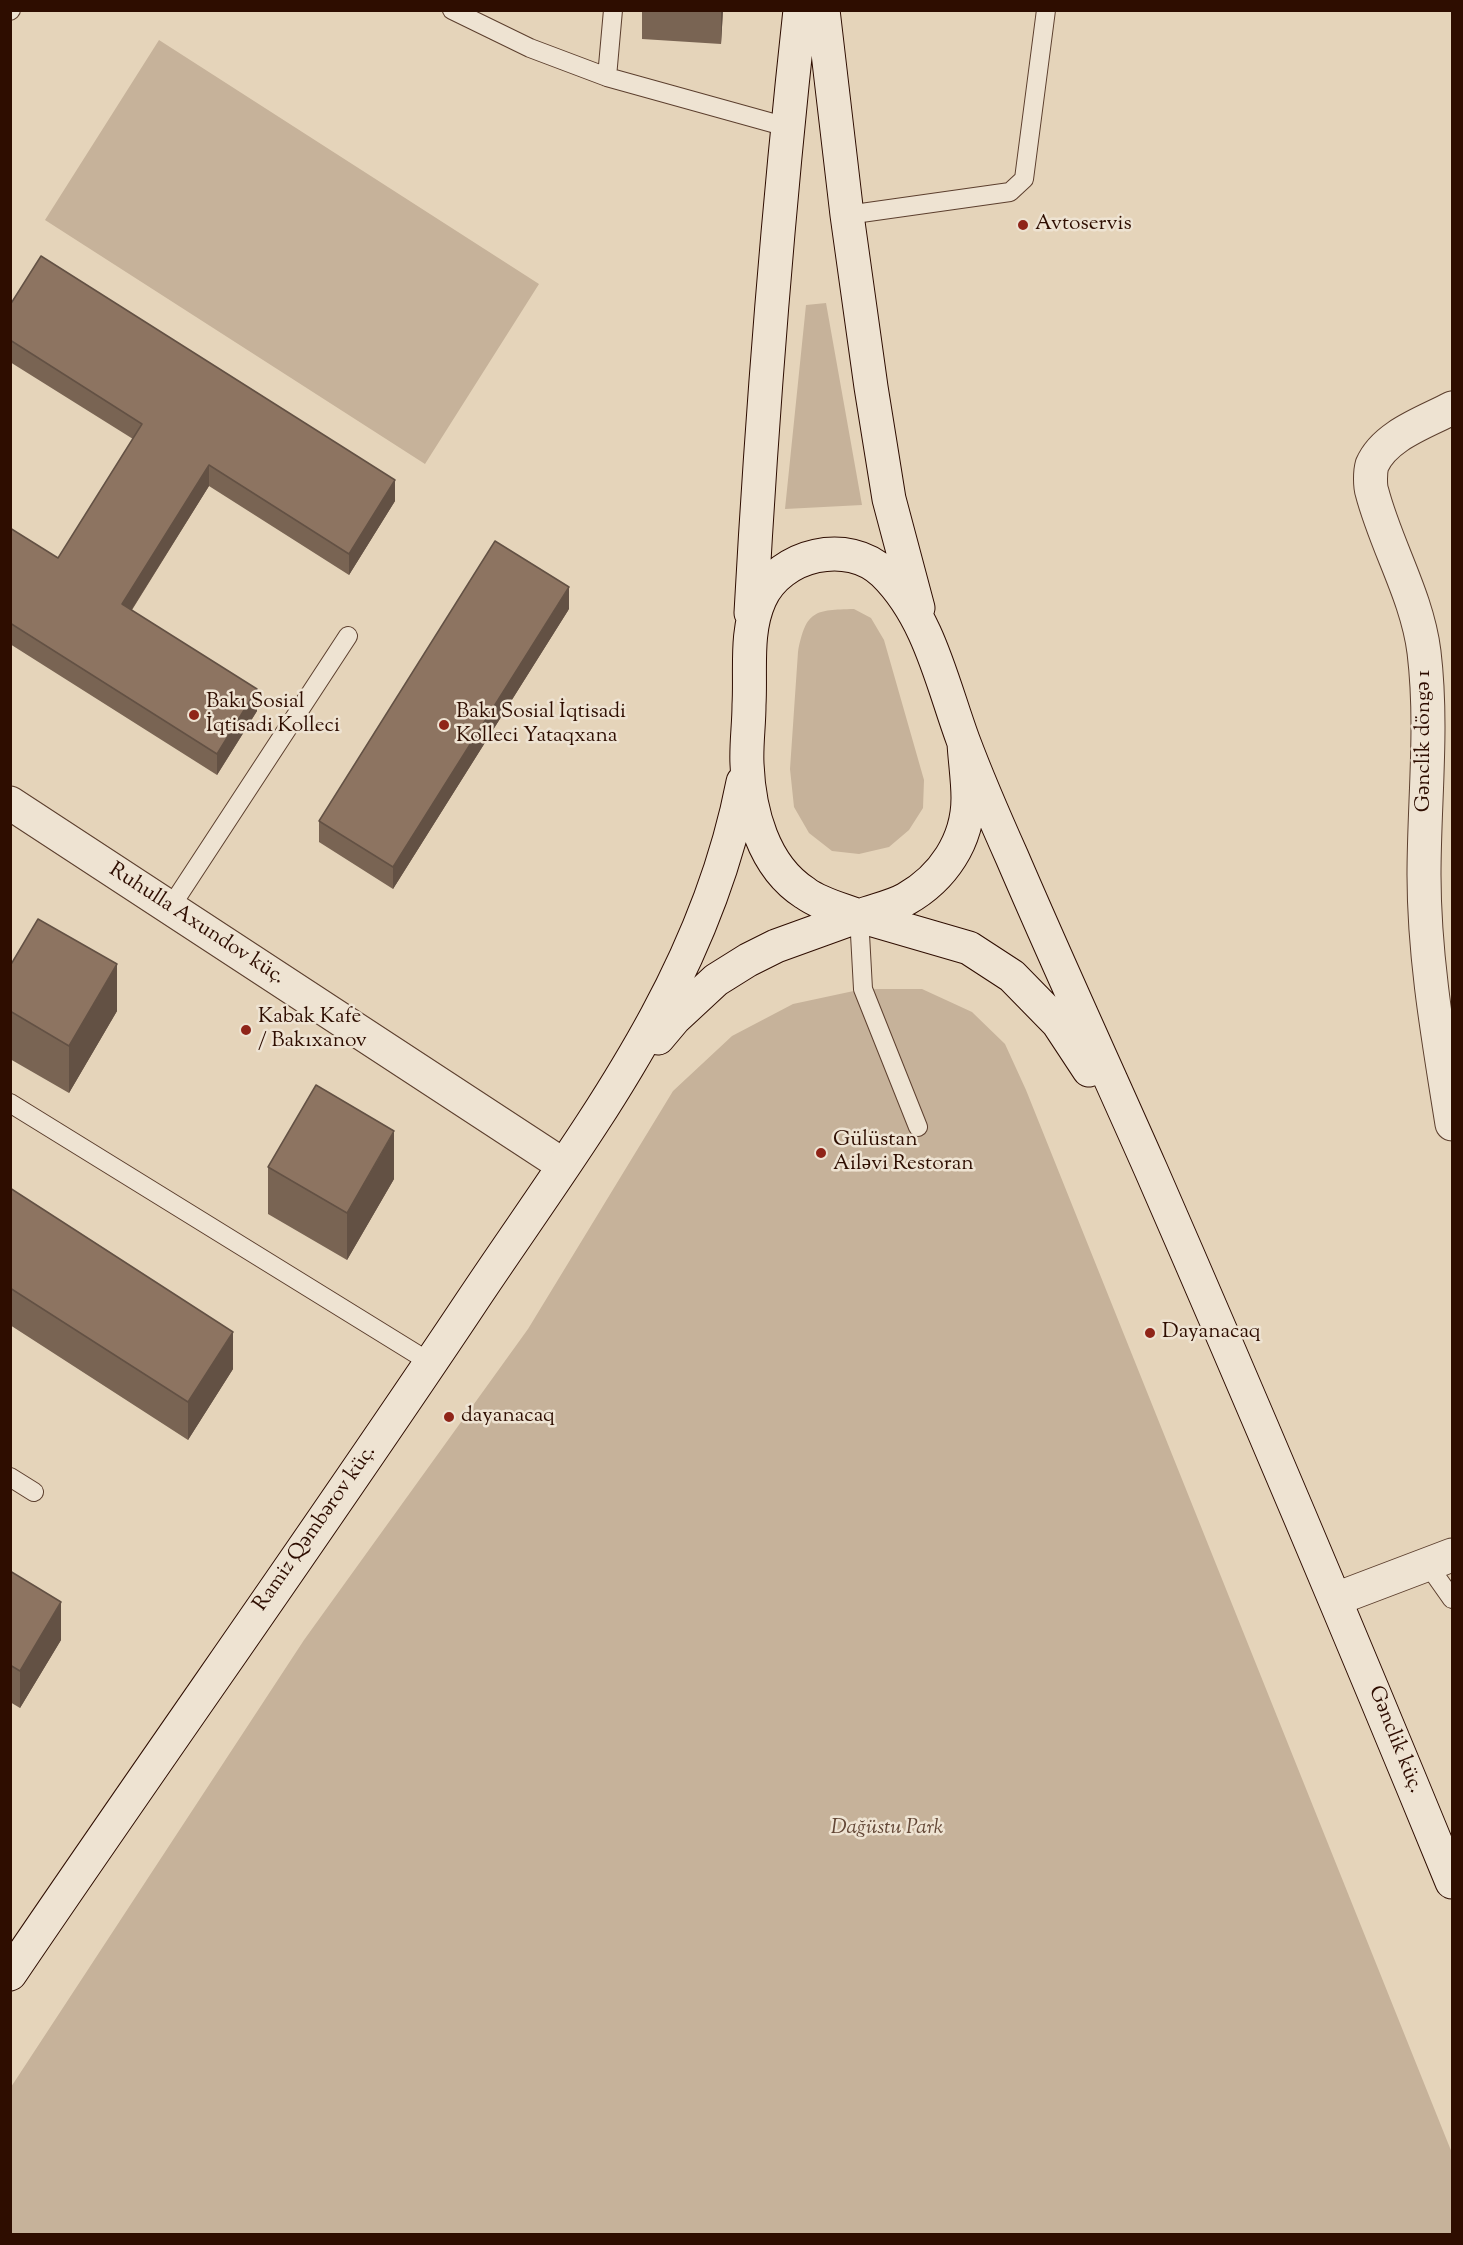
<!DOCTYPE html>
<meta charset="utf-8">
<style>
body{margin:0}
#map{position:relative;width:1463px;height:2245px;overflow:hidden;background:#e5d4ba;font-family:"Sorts Mill Goudy",serif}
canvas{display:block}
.frame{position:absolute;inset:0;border:12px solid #2e0d00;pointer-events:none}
</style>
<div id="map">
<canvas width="1463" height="2245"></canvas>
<div class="frame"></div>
</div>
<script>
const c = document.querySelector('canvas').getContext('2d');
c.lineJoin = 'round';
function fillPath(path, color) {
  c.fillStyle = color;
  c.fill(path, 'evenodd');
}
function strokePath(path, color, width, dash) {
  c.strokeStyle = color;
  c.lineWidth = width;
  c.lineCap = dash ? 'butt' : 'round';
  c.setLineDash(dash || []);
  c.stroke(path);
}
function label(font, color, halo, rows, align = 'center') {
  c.font = font + ' "Sorts Mill Goudy",serif';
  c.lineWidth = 5;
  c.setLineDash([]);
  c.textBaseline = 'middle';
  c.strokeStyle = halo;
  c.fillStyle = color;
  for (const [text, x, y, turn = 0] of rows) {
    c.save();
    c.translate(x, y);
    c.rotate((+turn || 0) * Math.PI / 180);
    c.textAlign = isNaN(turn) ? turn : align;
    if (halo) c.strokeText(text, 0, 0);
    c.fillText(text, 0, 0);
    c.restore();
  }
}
fillPath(new Path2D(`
 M159,40l380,244 -114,180 -380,-244z
 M826,303l36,202 -77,4 21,-204z
 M854,609l17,9 13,22 40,140 -1,28 -14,22 -20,17 -30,7 -27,-3 -23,-18 -15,-26 -4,-38 8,-117c8,-42 17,-42 56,-43z
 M863,989h59l50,23 33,32 21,46 426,1063v81h-1441v-147l293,-447 224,-311 145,-238 59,-55 61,-32z`), '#c6b29a');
const lane = new Path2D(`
 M452,10l78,38 77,29 180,50
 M10,11l1,-1
 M607,77l6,-67
 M847,215l163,-23 14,-13 22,-169
 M170,908l178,-272
 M859,916l4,73 55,138
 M10,1103l421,260
 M10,1477l24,15
 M1428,1565l24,34`);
const street = new Path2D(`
 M1452,408c-26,14 -67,27 -80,57 -2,7 -2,21 0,27 14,54 45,104 52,160 9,74 0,150 0,223 0,84 15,167 28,249
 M10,803l553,362
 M1336,1599l116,-44`);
const secondary = new Path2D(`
 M823,10l24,205 24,172 18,112 29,109
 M751,613c11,-201 27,-402 49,-603
 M964,743c1,18 4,37 4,55 0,43 -25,80 -62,101 -14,8 -32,11 -47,17 -18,-7 -39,-12 -54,-23 -42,-27 -56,-82 -58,-129 -1,-19 2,-39 2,-59 2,-35 -4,-73 11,-106 20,-45 88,-61 124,-26 45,44 58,110 79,167 15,40 32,79 49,117 45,105 93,209 139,313 103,236 203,473 301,712
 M658,1038l16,-19 42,-39 32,-20 28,-14 83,-30 110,32 43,28 46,47 31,47
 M10,1974c152,-224 310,-445 460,-670 112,-168 234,-319 273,-522`);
strokePath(lane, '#5c3f2e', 20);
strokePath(street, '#5c3f2e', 35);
strokePath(secondary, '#2e0d00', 35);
strokePath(lane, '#eee3d2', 18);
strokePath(street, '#eee3d2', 33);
strokePath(secondary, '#eee3d2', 33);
fillPath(new Path2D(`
 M642,10h81l-2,34 -79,-5z
 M10,305l385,196 -46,74 -140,-89 -77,124 125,101 -40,64 -207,-131v-116l48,30 75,-119 -123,-77z
 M569,609l-176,280 -74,-47v-21z
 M10,966l107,45 -48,82 -59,-34z
 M268,1167l126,12 -47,81 -79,-46z
 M10,1188l223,181 -45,71 -178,-115z
 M10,1571l51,69 -41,68 -10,-6z`), '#796453');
fillPath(new Path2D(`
 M721,10h2l-2,34z
 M209,465v21l-87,139v-21z
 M395,480v21l-46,74v-21z
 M569,587v22l-176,280v-22z
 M257,689v22l-40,64v-21z
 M117,964v47l-48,82v-47z
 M394,1131v48l-47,81v-47z
 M233,1332v37l-45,71v-38z
 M61,1602v38l-41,68v-37z`), '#635144');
const building = new Path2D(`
 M41,256l354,224 -46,74 -140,-89 -87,139 135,85 -40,65 -207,-131v-95l48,30 84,-134 -132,-84v-35z
 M495,541l74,46 -176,280 -74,-46z
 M38,919l79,45 -48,82 -59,-35v-45z
 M316,1085l78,46 -47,82 -79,-46z
 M10,1188l223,144 -45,70 -178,-114z
 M10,1571l51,31 -41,69 -10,-6z`);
fillPath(building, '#8d7461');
strokePath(building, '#635144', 1.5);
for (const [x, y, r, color] of [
 [1023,225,6,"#8f2418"],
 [194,715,6,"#8f2418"],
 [444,725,6,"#8f2418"],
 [246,1030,6,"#8f2418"],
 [821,1153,6,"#8f2418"],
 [1150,1333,6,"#8f2418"],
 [449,1417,6,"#8f2418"]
]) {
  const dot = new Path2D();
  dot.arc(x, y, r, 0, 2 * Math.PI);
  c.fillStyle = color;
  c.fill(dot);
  strokePath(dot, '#eee3d2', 2);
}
label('21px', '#2e0d00', '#eee3d2', [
 ["Avtoservis",1035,225],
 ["Bakı Sosial",206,703],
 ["İqtisadi Kolleci",206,727],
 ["Bakı Sosial İqtisadi",456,713],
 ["Kolleci Yataqxana",456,737],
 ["Kabak Kafe",258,1018],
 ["/ Bakıxanov",258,1042],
 ["Gülüstan",833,1141],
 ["Ailəvi Restoran",833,1165],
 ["Dayanacaq",1162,1333],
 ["dayanacaq",461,1417]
], 'left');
label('21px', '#2e0d00', '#eee3d2', [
 ["Gənclik döngə 1",1425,741,-90],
 ["Ruhulla Axundov küç.",196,925,33],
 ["Ramiz Qəmbərov küç.",316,1529,-55],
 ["Gənclik küç.",1394,1740,68]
]);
label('italic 21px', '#634736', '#eee3d2', [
 ["Dağüstu Park",887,1829]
]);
</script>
